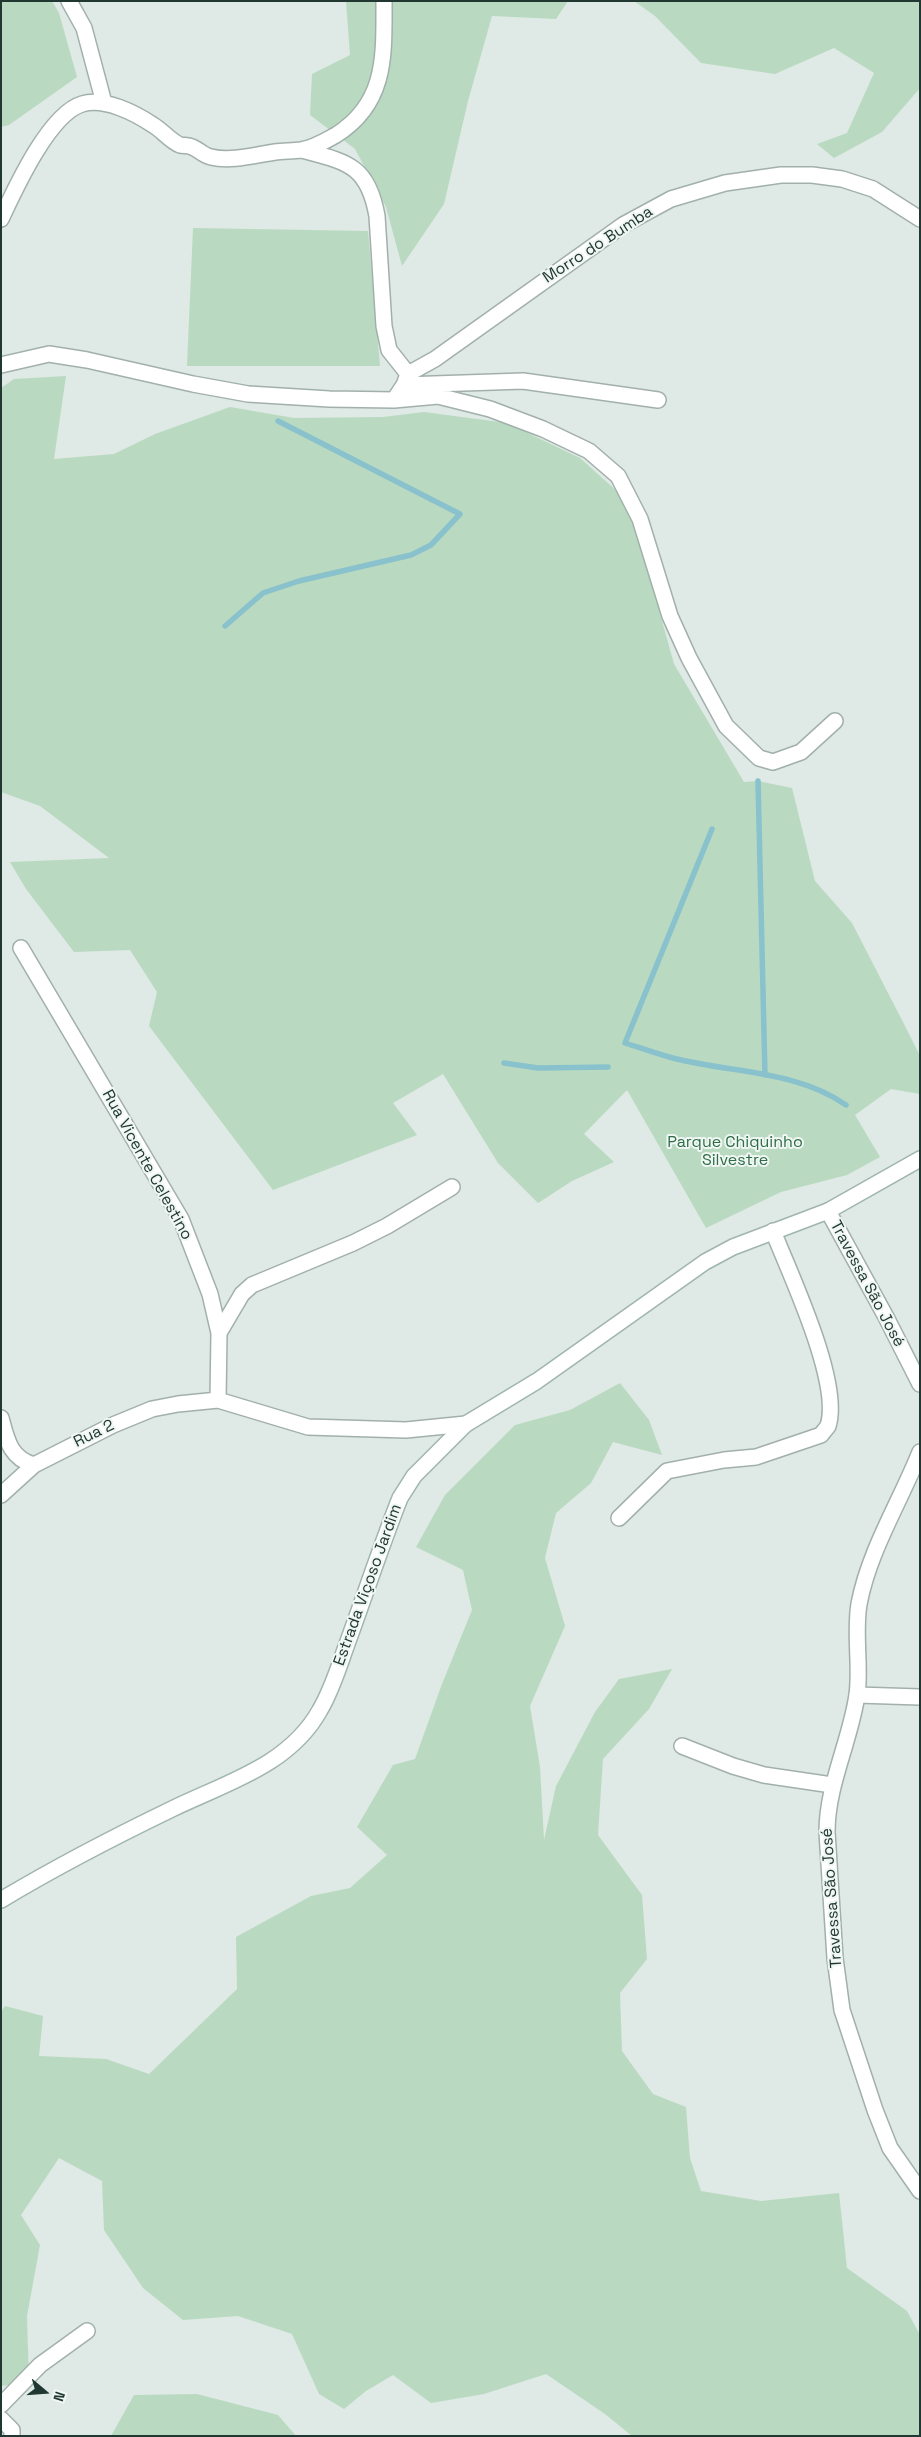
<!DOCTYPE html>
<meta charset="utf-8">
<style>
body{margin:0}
#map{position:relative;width:921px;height:2437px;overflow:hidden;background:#dfe9e5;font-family:"Space Grotesk",sans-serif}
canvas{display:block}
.frame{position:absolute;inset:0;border:2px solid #213832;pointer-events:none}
.north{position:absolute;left:20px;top:2367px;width:50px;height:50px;-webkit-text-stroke:4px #eff6f3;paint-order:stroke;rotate:108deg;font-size:14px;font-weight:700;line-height:20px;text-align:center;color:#213832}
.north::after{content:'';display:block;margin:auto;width:18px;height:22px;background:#213832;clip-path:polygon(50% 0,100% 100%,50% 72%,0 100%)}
</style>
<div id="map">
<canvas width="921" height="2437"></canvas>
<div class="frame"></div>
<div class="north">N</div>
</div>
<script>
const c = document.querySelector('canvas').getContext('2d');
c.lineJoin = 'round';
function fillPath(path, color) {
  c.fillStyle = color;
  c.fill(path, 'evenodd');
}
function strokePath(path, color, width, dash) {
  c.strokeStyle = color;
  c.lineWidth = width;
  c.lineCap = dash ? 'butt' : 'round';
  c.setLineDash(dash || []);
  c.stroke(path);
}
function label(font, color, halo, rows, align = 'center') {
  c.font = font + ' "Space Grotesk",sans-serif';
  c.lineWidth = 4;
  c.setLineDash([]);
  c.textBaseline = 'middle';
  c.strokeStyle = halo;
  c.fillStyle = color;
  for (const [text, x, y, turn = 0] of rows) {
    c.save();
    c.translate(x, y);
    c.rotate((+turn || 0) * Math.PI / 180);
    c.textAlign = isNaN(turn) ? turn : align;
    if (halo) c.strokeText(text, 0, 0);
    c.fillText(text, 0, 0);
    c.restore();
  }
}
fillPath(new Path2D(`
 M1,1h51l7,12 18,64 -68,48 -8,2z
 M346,1h222l-12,18 -64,-3 -24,85 -24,103 -42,62 -16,-59 -31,-58 -45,-34 2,-41 38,-19z
 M634,1h286v87l-38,44 -48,26 -17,-14 30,-11 27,-60 -40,-25 -59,26 -74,-11 -46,-47z
 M193,228l175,3 12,135h-193z
 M66,376l-12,83 60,-5 41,-20 75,-27 64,11 89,-1 41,-5 83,11 73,35 49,44 45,162 70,118 14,-1 34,7 23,93 37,42 52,101 16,32v38l-29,-5 -36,26 25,42 -33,18 -66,17 -75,36 -79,-138 -43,44 30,28 -42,19 -34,22 -40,-40 -55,-89 -50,29 24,32 -144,55 -124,-164 8,-34 -27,-42 -56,2 -48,-63 -16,-27 99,-4 -69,-52 -39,-14v-404l13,-9z
 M620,1383l29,37 13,35 -49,-13 -22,41 -35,30 -11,45 20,68 -35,80 10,61 4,73 12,-54 39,-74 24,-33 53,-10 -23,40 -46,50 -5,76 44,60 5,64 -27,34 2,58 31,43 33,13 4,51 11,33 60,10 78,-8 8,75 60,43 13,24v101h-288l-27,-22 -59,-40 -62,20 -53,9 -38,-28 -27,16 -22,18 -25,-15 -27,-60 -54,-18 -55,4 -40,-32 -39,-58 -2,-49 -43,-23 -38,57 19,30 -13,71 2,67 -28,3v-374l4,-6 38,10 -4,40 67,3 43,15 88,-85 -1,-52 75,-41 39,-8 37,-33 -30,-28 36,-62 22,-6 27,-75 30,-74 -9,-40 -47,-23 29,-52 70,-70 55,-15z
 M197,2394l81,21 18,21h-185l23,-41z`), '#b9dac1');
strokePath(new Path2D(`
 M225,626l38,-33 36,-12 112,-26 20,-10 29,-31 -182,-93
 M758,781l7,294
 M712,829l-87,214c16,5 32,11 48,15 57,15 123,12 173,47
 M504,1063l34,5 70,-1`), '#89c2cc', 5.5);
const minor = new Path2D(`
 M69,1l15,27 20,75
 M302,150c45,12 66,15 75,66l7,110 5,24 19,24
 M1,219c14,-30 48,-105 81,-115 22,-7 53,9 71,21 9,5 17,16 27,20 4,1 8,0 12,2 6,2 12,9 19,10 20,5 44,-2 64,-5 9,-1 18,-1 26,-2 13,-2 24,-9 35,-15 51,-32 48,-80 48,-134
 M1,365l48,-11 38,6 106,24 55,10 81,5 65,1 44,-4 52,13 53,20 46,22 29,25 22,43 30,97 19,42 37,68 33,32 14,4 28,-10 34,-31
 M404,385l119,-4 135,19
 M394,400l10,-15 4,-11 27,-15 188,-134 48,-26 54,-16 56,-8h31l30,4 31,10 47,30
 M21,948l160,271 29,75 9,39 -1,67
 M219,1333l23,-39 10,-9 101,-42 34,-17 65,-39
 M1,1418c6,22 9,40 33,47l79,-40 39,-16 26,-5 40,-4 90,27 98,3 60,-6
 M1,1495l33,-30
 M619,1518l48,-47 57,-11 32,-3 65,-22c2,-3 5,-6 7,-9 14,-43 -38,-152 -55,-195
 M857,1695l63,2
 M682,1746l51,20 31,9 68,10
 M1,2405l39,-40 47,-34
 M1,2419l11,11v6`);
const tertiary = new Path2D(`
 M828,1211l58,106 34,67
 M920,1452c-20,50 -51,99 -61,152 -5,30 2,62 -2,91 -7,47 -30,90 -30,137l8,126 7,52 33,100 15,38 30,43`);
const secondary = new Path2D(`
 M1,1900c55,-33 113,-63 171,-91 53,-26 117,-43 148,-99 12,-20 19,-44 27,-66 18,-49 34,-98 53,-146l14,-22 52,-52 71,-43 168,-119 28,-15 95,-36 92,-52`);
strokePath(minor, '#a2b0ac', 18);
strokePath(tertiary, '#a2b0ac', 18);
strokePath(secondary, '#9fb5ad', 18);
strokePath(minor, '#fff', 15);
strokePath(tertiary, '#fff', 15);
strokePath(secondary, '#fff', 15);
label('16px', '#213832', '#eff6f3', [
 ["Morro do Bumba",598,245,-33],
 ["Rua Vicente Celestino",147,1165,61],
 ["Travessa São José",867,1284,62],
 ["Rua 2",94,1434,-26],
 ["Estrada Viçoso Jardim",368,1585,-70],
 ["Travessa São José",832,1898,-94]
]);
label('16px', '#2e6d46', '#eff6f3', [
 ["Parque Chiquinho",735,1143],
 ["Silvestre",735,1161]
]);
</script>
